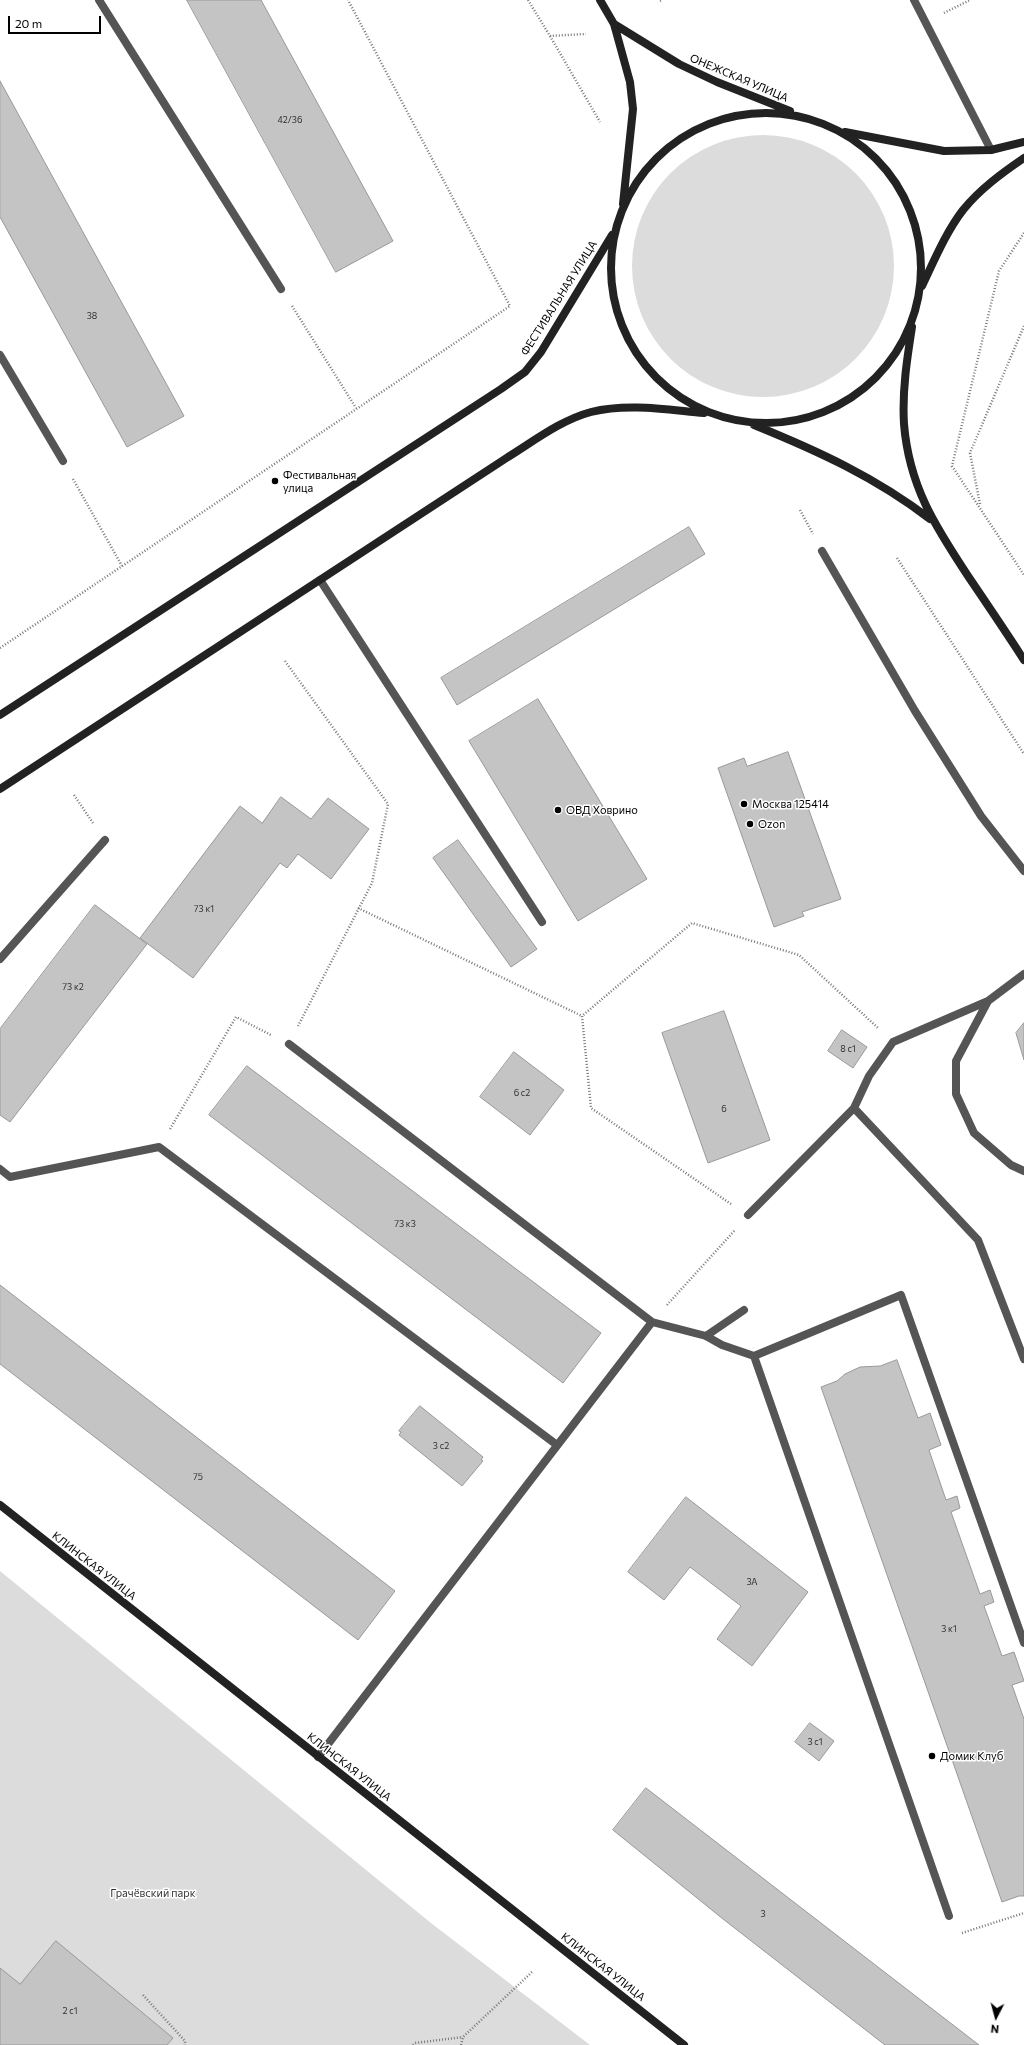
<!DOCTYPE html>
<meta charset="utf-8">
<style>
body{margin:0}
#map{position:relative;width:1024px;height:2045px;overflow:hidden;background:#fff;font-family:Commissioner,sans-serif}
canvas{display:block}
.north{position:absolute;left:976px;top:1997px;width:40px;height:40px;-webkit-text-stroke:3px #fff;paint-order:stroke;rotate:186deg;font-size:11px;font-weight:700;line-height:16px;text-align:center;color:#000}
.north::after{content:'';display:block;margin:auto;width:14px;height:18px;background:#000;clip-path:polygon(50% 0,100% 100%,50% 72%,0 100%)}
.scale{position:absolute;left:8px;top:16px;width:93px;height:18px;box-sizing:border-box;border:2px solid #000;border-top:0;padding-left:5px;font-size:12px;line-height:14px;white-space:nowrap;color:#000;-webkit-text-stroke:3px #fff;paint-order:stroke}
</style>
<div id="map">
<canvas width="1024" height="2045"></canvas>
<div class="north">N</div>
<div class="scale">20 m</div>
</div>
<script>
const c = document.querySelector('canvas').getContext('2d');
c.lineJoin = 'round';
function fillPath(path, color) {
  c.fillStyle = color;
  c.fill(path, 'evenodd');
}
function strokePath(path, color, width, dash) {
  c.strokeStyle = color;
  c.lineWidth = width;
  c.lineCap = dash ? 'butt' : 'round';
  c.setLineDash(dash || []);
  c.stroke(path);
}
function label(font, color, halo, rows, align = 'center') {
  c.font = font + ' Commissioner,sans-serif';
  c.lineWidth = 3;
  c.setLineDash([]);
  c.textBaseline = 'middle';
  c.strokeStyle = halo;
  c.fillStyle = color;
  for (const [text, x, y, turn = 0] of rows) {
    c.save();
    c.translate(x, y);
    c.rotate((+turn || 0) * Math.PI / 180);
    c.textAlign = isNaN(turn) ? turn : align;
    if (halo) c.strokeText(text, 0, 0);
    c.fillText(text, 0, 0);
    c.restore();
  }
}
fillPath(new Path2D(`
 M632 266a131 131 0 1 1 262 0a131 131 0 1 1-262 0Z
 M0,1571l431,352 159,122h-590z`), '#dcdcdc');
const building = new Path2D(`
 M187,0h74l132,241 -57,31z
 M0,81l184,335 -57,31 -127,-230z
 M689,527l16,27 -248,151 -16,-27z
 M538,699l109,180 -69,42 -109,-180z
 M788,752l53,147 -39,13 2,4 -30,11 -56,-159 26,-10 3,8z
 M281,797l30,22 17,-21 41,31 -38,50 -33,-25 -11,14 -7,-5 -87,115 -53,-40 100,-132 22,17z
 M458,840l79,109 -26,18 -78,-109z
 M95,905l52,39 -137,178 -10,-7v-86z
 M724,1011l46,129 -62,23 -46,-130z
 M1024,1023v37l-8,-27z
 M842,1030l25,17 -14,21 -25,-17z
 M514,1052l50,38 -34,45 -50,-38z
 M247,1066l354,267 -38,50 -354,-268z
 M0,1285l395,306 -37,49 -358,-276z
 M897,1360l21,58 12,-5 11,32 -12,5 17,50 11,-4 3,12 -9,4 29,82 10,-4 4,12 -10,4 18,50 12,-4 10,29 -12,4 12,34v177h-5l-17,6 -181,-515 16,-6 8,-7 15,-7 20,-1z
 M420,1406l63,51 -2,3 2,1 -21,25 -63,-51 2,-3 -2,-1z
 M686,1497l122,95 -56,74 -35,-27 24,-33 -51,-39 -26,33 -36,-28z
 M810,1723l24,18 -15,20 -24,-19z
 M646,1788l333,257h-94l-162,-126 -110,-89z
 M56,1941l117,97 -6,7h-167v-77l20,16z`);
fillPath(building, '#c4c4c4');
strokePath(building, '#999', 1);
strokePath(new Path2D(`
 M528,0l22,36 36,-2
 M660,1l2,-1
 M944,13l26,-13
 M550,36l50,86
 M1024,233l-25,38 -47,195 72,109
 M292,306l64,102
 M73,479l49,87
 M980,504l-10,-51 54,-127
 M800,510l13,24
 M897,558l127,196
 M0,648l510,-342 -162,-306
 M285,661l103,143 -16,79 -74,143
 M74,795l19,28
 M358,908l224,108
 M170,1129l66,-112 35,18
 M731,1204l-140,-96 -9,-92 110,-93 107,32 79,73
 M667,1305l68,-75
 M962,1933l62,-20
 M143,1995l42,46v4
 M413,2045l2,-2 48,-6
 M461,2045l2,-8 70,-66`), '#777', 2.5, [1, 2]);
strokePath(new Path2D(`
 M99,0l182,289
 M914,0l77,150
 M0,355l63,106
 M822,551l93,160 66,105 43,55
 M320,580l222,342
 M0,959l105,-119
 M1024,974l-36,27 -32,60v33l18,39 37,32 13,6
 M289,1044l363,278 -334,435
 M854,1108l124,132 46,119
 M0,1169l10,8 149,-30 398,298
 M748,1215l106,-107 15,-32 24,-34 95,-41
 M652,1322l54,14 16,9 32,11 195,560
 M706,1336l38,-26
 M754,1356l147,-61 123,348`), '#555', 8);
strokePath(new Path2D(`
 M600,0l14,24 16,58 3,27 -10,95
 M614,24l65,40 38,18 73,29
 M611 268a155 155 0 1 1 310 0a155 155 0 1 1-310 0Z
 M845,132l99,19 47,-1 33,-8
 M922,286c12,-25 24,-54 41,-76 17,-21 39,-37 61,-52
 M912,327c-5,32 -10,64 -8,97 5,62 31,102 64,152 19,28 38,56 56,84
 M754,425c64,26 121,52 176,94
 M0,715l501,-326 24,-17 16,-20 71,-117
 M0,789l508,-332c26,-16 53,-37 83,-45 37,-9 77,-2 113,1
 M0,1505l684,540`), '#222', 8);
for (const [x, y, r, color] of [
 [275,481,4,"#000"],
 [744,804,4,"#000"],
 [558,810,4,"#000"],
 [750,824,4,"#000"],
 [932,1756,4,"#000"]
]) {
  const dot = new Path2D();
  dot.arc(x, y, r, 0, 2 * Math.PI);
  c.fillStyle = color;
  c.fill(dot);
  strokePath(dot, '#fff', 1.5);
}
label('9px', '#313131', null, [
 ["42/36",290,120],
 ["38",92,316],
 ["73 к1",204,909],
 ["73 к2",73,987],
 ["8 с1",848,1049],
 ["6 с2",522,1093],
 ["6",724,1109],
 ["73 к3",405,1224],
 ["3 с2",441,1446],
 ["75",198,1477],
 ["3А",752,1582],
 ["3 к1",949,1629],
 ["3 с1",815,1742],
 ["3",763,1914],
 ["2 с1",70,2011]
]);
label('11px', '#000', '#fff', [
 ["ОНЕЖСКАЯ УЛИЦА",739,78,23],
 ["ФЕСТИВАЛЬНАЯ УЛИЦА",559,298,-58],
 ["КЛИНСКАЯ УЛИЦА",94,1566,38],
 ["КЛИНСКАЯ УЛИЦА",349,1767,38],
 ["КЛИНСКАЯ УЛИЦА",603,1967,38]
]);
label('11px', '#000', '#fff', [
 ["Фестивальная",283,475],
 ["улица",283,488],
 ["Москва 125414",752,804],
 ["ОВД Ховрино",566,810],
 ["Ozon",758,824],
 ["Домик Клуб",940,1756]
], 'left');
label('11px', '#333', '#fff', [
 ["Грачёвский парк",153,1893]
]);
</script>
